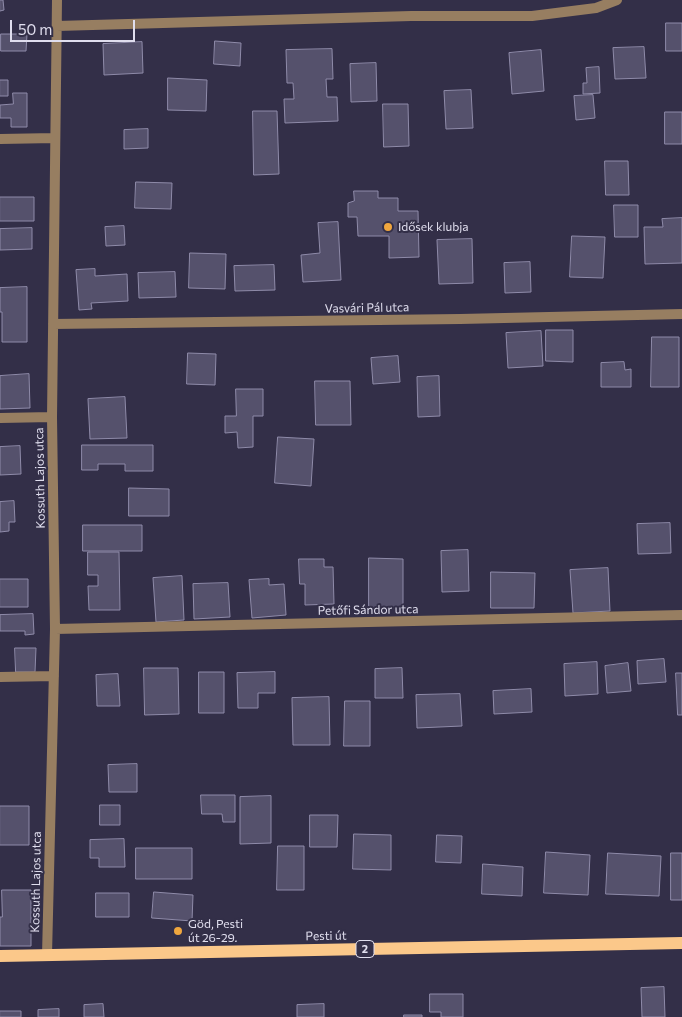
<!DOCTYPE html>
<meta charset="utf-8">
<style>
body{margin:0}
#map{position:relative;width:682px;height:1017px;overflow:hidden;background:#332f48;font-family:Commissioner,sans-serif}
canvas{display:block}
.scale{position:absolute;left:10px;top:20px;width:125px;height:22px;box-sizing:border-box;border:2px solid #e0deee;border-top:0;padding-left:6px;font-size:15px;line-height:18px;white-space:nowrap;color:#e0deee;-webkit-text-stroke:4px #332f48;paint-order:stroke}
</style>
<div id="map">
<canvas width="682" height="1017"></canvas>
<div class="scale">50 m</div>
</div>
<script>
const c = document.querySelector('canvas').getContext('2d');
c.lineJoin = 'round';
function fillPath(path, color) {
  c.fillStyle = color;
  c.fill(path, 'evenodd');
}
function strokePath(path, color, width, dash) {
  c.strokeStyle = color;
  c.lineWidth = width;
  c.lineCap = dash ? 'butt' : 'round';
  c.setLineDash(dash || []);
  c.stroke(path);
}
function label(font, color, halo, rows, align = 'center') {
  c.font = font + ' Commissioner,sans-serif';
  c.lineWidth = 4;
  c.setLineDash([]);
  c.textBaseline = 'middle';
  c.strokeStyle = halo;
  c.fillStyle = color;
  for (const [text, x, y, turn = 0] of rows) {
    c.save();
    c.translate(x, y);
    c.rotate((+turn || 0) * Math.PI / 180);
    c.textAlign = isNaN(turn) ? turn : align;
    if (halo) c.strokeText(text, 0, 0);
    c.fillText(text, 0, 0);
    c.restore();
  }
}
const building = new Path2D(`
 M0,0h3l1,10 -4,1z
 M666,23h16v28h-16z
 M1,34h26l-1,17h-25z
 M215,41l26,2 -1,23 -26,-2z
 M142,42l1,31 -39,2 -1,-31z
 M644,47l2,31 -31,1 -2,-31z
 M332,49l1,30h-7l1,18h10l1,24 -53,2 -1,-24h10l-1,-16h-6l-1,-33z
 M541,50l3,41 -32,3 -3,-41z
 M376,63l1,38 -26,1 -1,-38z
 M599,67l1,26 -17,1v-11h4l-1,-15z
 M168,78l39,2 -1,31 -38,-1z
 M0,80h8v16h-8z
 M471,90l2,38 -27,1 -2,-38z
 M13,93h14v34h-16v-9h-11v-13l13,-1z
 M593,95l2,23 -19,2 -2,-24z
 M383,104h25l1,42 -25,1z
 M253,111h24l2,63 -25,1z
 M665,112h17v32h-17z
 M148,129v19l-24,1v-19z
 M605,161h23l1,34h-23z
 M136,182l36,1 -1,26 -36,-1z
 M354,191h24v7h20v13h20l1,46 -30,1v-22h-31l-1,-19h-9v-14l6,-2z
 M0,197h34v24h-34z
 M614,205h24v32h-23z
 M682,218v45l-37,1 -1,-37h19l-1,-8z
 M338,222l3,58 -38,2 -2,-27 19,-2 -2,-30z
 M124,226l1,19 -19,1 -1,-19z
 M32,228v21l-32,1v-21z
 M572,236l33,1 -2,41 -33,-1z
 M472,239l1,44 -34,1 -2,-44z
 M190,253l36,1 -1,35 -36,-1z
 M530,262l1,30 -26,1 -1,-30z
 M274,265l1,25 -40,1 -1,-25z
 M95,269v7l32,-2 1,27 -37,2 1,6 -13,1 -3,-40z
 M175,272l1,25 -37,1 -1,-25z
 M27,287v55h-25v-30h-2v-24z
 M546,330h27v32l-27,-1z
 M541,331l2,35 -35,2 -2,-35z
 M652,337h27v50h-28z
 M188,353l28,1 -1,31 -28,-1z
 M398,356l2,26 -27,2 -2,-26z
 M624,362l1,8 6,-1v18h-30v-24z
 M29,374l1,34 -30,1v-33z
 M439,376l1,40 -22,1 -1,-40z
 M315,381h35l1,44h-35z
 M236,389h27v27h-10v31l-15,1 -1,-16 -12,1v-17h11z
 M125,397l2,41 -37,1 -2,-40z
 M278,437l36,2 -3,47 -36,-3z
 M82,445h71v26h-28v-7h-27v6h-16z
 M20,446l1,28 -21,1v-28z
 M129,488l40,1v27h-40z
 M14,501l1,21h-6v9l-9,1v-30z
 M670,523l1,30 -33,1 -1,-30z
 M83,525h59v26h-59z
 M468,550l1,41 -27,1 -1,-41z
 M88,552h31l1,58h-31l-1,-24h10v-11h-10z
 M369,558l34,1v50l-34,-1z
 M299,559h25v8h9l1,37 -29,1v-21h-5z
 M608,568l2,43 -37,2 -3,-43z
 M491,572l44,1 -1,35h-43z
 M182,576l2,44 -28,2 -3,-44z
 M0,579h28v28h-28z
 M269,579v6l15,-1 2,31 -34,3 -3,-38z
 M228,583l2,34 -36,2 -1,-35z
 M33,614l1,20 -9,1v-4h-25v-16z
 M15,648h21l-1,24h-19z
 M664,659l2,23 -28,2 -1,-23z
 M597,662l1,32 -33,2 -1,-32z
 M628,663l3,28 -24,2 -2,-27z
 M144,668h34l1,46 -34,1z
 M402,668l1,30h-28v-29z
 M199,672h25v41h-25z
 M275,672v21h-17v15h-20l-1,-35z
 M676,673h6v42h-4z
 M118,674l2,32h-23l-1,-31z
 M531,689l1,23 -38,2 -1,-23z
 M460,694l2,32 -45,2 -1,-33z
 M329,697l1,48h-37l-1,-47z
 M345,701h25v45h-26z
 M137,764v28h-28l-1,-27z
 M201,795h34v27h-12l-1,-8h-20z
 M271,796v47l-31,1v-47z
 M100,805h20v20h-20z
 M0,806h29v39h-29z
 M310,815h28l-1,32h-27z
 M354,834l37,1v35l-38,-1z
 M437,835l25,1 -1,27 -25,-1z
 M124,839l1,28h-26v-9h-9v-18z
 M278,846h26v44h-27z
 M136,848h56v31h-56z
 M546,852l44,3 -2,40 -44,-2z
 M608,853l53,3 -2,40 -53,-2z
 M671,853h11v47h-11z
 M483,864l40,3 -1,29 -40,-2z
 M2,890h29v56h-31v-29h2z
 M154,892l39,3 -1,26 -40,-3z
 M96,893h33v24h-33z
 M664,987l1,30h-23l-1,-29z
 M430,994h33v23h-22v-5h-11z
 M103,1004l1,13h-20v-12z
 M324,1004v13h-27v-12z
 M59,1009v8h-21v-7z
 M0,1011h21v6h-21z
 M404,1015h18v2h-18z`);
fillPath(building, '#55516c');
strokePath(building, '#8f8ba9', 1);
strokePath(new Path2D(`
 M57,26l354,-10h121l64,-8 21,-8
 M0,139l55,-1
 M53,324l407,-5 222,-5
 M0,418l52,-1
 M55,629l627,-14
 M0,677l54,-1
 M47,955l8,-326 -3,-212 5,-417`), '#977e61', 10);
strokePath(new Path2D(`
 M0,956l682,-13`), '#fbc88a', 12);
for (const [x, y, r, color] of [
 [388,227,5,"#f0a63e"],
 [178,931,5,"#f0a63e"]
]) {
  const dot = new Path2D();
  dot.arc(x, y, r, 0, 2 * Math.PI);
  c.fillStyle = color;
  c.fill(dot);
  strokePath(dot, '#332f48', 2);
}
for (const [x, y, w] of [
 [365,949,18]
]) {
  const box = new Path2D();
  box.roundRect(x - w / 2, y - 8.5, w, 17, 4);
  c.fillStyle = '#332f48';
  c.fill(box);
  strokePath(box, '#e0deee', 1);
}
label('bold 11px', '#e0deee', null, [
 ["2",365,949]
]);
label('12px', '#e0deee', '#332f48', [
 ["Idősek klubja",398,227],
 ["Göd, Pesti",188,924],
 ["út 26-29.",188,938]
], 'left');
label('12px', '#e0deee', '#332f48', [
 ["Vasvári Pál utca",367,308,-1],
 ["Kossuth Lajos utca",40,478,-91],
 ["Petőfi Sándor utca",368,610,-1],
 ["Kossuth Lajos utca",36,882,-89],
 ["Pesti út",326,936,-1]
]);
</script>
